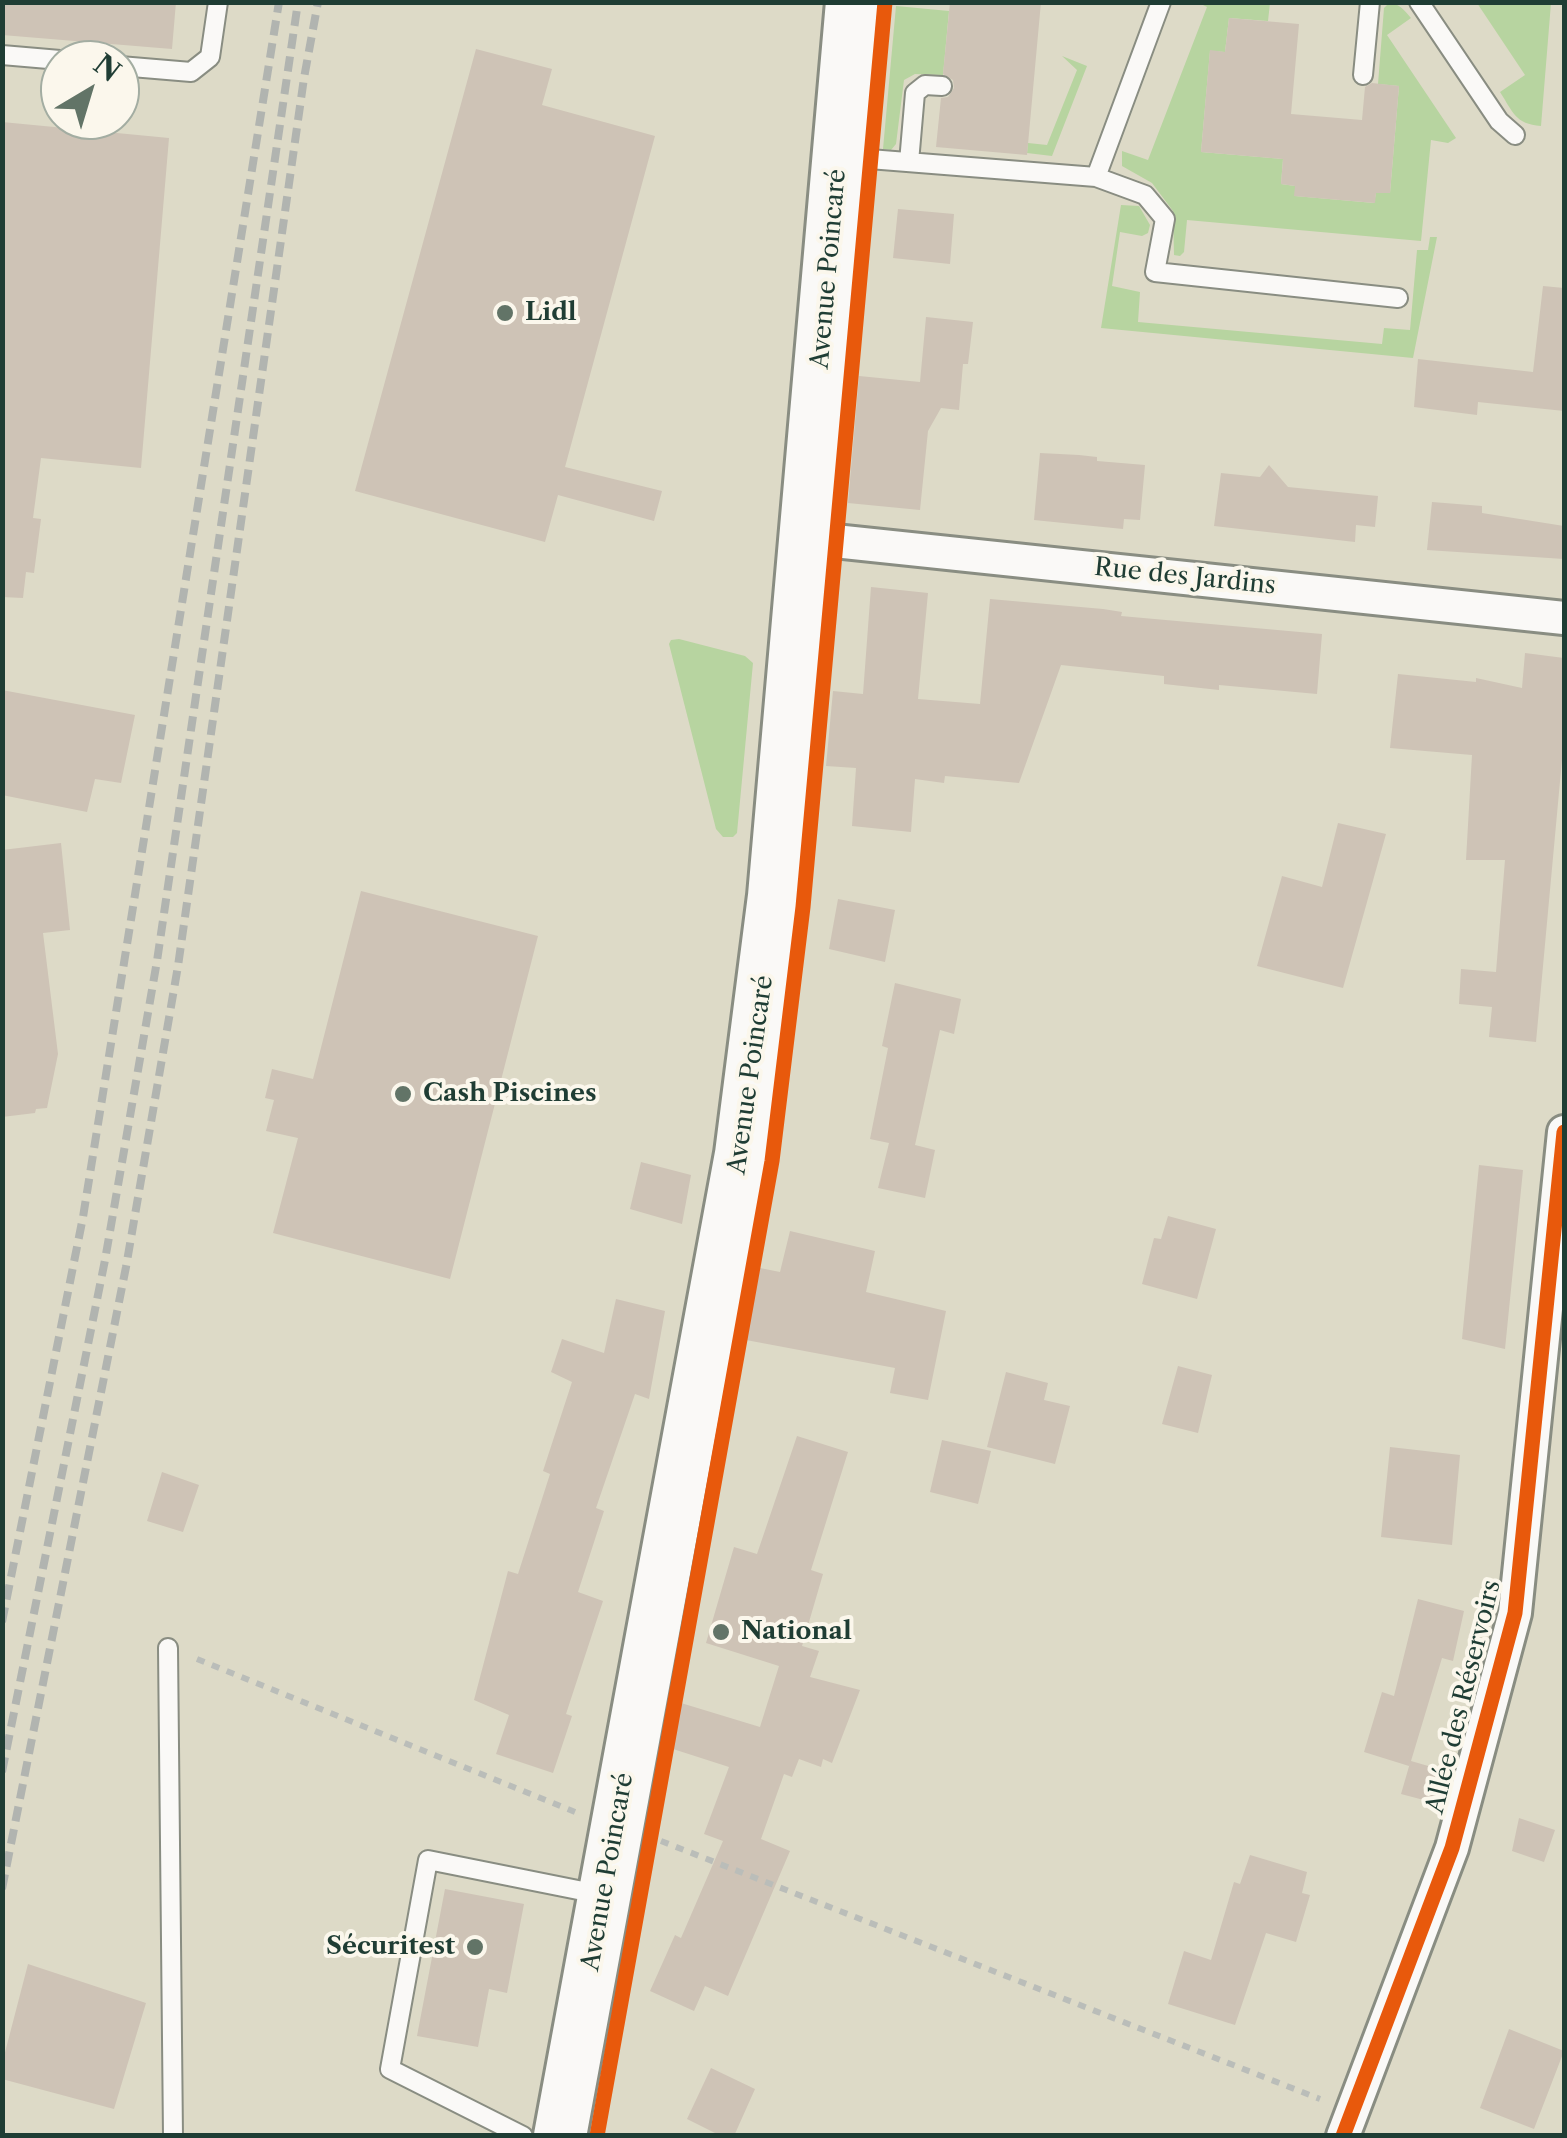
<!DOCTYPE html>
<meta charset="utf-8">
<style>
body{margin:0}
#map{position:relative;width:1567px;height:2138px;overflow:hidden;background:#dddac7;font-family:"Libre Caslon Text",serif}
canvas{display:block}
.frame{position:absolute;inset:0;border:5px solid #1f3d34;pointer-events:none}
.north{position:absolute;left:40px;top:40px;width:100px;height:100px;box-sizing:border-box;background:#fbf7ec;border:2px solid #a3ada2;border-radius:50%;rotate:38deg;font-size:28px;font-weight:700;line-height:40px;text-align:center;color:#1f3d34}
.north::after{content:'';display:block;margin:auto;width:35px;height:45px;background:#627467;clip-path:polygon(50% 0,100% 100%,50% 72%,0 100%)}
</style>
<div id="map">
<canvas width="1567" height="2138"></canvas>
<div class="frame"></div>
<div class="north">N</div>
</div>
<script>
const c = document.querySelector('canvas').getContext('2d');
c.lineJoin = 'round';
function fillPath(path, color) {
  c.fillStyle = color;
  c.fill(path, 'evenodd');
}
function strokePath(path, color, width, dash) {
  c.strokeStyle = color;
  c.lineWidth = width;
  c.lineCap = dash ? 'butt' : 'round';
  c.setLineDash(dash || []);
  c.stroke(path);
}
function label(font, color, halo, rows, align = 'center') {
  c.font = font + ' "Libre Caslon Text",serif';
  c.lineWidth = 8;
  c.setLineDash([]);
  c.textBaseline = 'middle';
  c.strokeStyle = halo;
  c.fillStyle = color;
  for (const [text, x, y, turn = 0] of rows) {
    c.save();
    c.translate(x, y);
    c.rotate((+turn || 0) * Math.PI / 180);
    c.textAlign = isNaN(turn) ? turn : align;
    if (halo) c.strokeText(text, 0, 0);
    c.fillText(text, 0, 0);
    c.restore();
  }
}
fillPath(new Path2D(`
 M1199,3h71l-2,18 -39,-3 -4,34 -15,-1 -9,101 82,7 -2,25 14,2v10l79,7 2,-10h14l9,-107 -21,-2 6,-76 5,-5c10,0 15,7 22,15l-24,17 69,103 -8,5 -17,-3 -10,101 -234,-21 -3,32 -4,4 -6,-1 -1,-44 -21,-28 -30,-17v-15l26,9 59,-153z
 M1477,3h74l-10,123c-26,-2 -28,-14 -41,-34l25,-17z
 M896,6l53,5 -6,64 -28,-1 -11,6 -8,64 -5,6 -8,-1z
 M1062,56l25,10 -35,90 -25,-3 1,-10 19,2 30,-75z
 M1121,205l18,1 11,19 -2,8 -6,3 -22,-4 -8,54 28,6 -2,30 244,22 2,-16 26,2 7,-80h11l2,-13h7l-24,121 -312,-30z
 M679,639l66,17 8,7 -16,170 -4,4h-10l-7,-8 -47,-185 2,-4z`), '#b7d4a0');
fillPath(new Path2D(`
 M2,2h174l-4,47 -170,-14z
 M950,2h91l-14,153 -91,-8 5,-49 7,-1 6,-9 -1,-8 -10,-6z
 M1229,18l70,6 -8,90 71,6 3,-33 7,-4 27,3 -9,107h-14l-1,10 -81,-7 1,-10 -14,-2 2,-25 -82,-7 9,-102 15,2z
 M476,49l76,20 -10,36 113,31 -90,331 97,24 -8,30 -96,-26 -13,47 -190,-51z
 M2,122l167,16 -28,330 -100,-10 -8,60 8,1 -7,54 -8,-1 -3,26 -21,-1z
 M898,209l56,5 -4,50 -57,-6z
 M1543,286l21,2v123l-86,-9 -1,13 -63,-8 4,-48 115,13z
 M926,317l47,5 -5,42h-5l-4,46 -18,-2 -13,23 -8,79 -72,-7 11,-127 61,6z
 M1040,453l39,2 18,2v4l48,4 -5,55 -16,-1 -1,10 -89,-9z
 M1269,465l19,22 90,9 -3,31 -19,-2 -1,17 -141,-16 7,-53 39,4z
 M1432,502l50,4v7l82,13v33l-137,-9z
 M871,587l57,6 -10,106 62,5 10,-105 113,10 19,3 -1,4 201,18 -5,60 -98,-9v5l-55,-6v-8l-103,-11 -42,118 -74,-7 -1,7 -29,-4 -4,53 -59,-6 4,-58 -30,-2 7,-75 30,3z
 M1525,653l39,5v80l-28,304 -47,-5 3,-30 -33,-3 2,-35 35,3 9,-112h-39l6,-105 -82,-7 8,-74 78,8v-4l46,10z
 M2,690l133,25 -14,68 -26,-4 -8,33 -85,-17z
 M1338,823l48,11 -43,154 -86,-22 25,-90 40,11z
 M61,843l9,87 -27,3 15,121 -11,54 -11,1 -1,4 -33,4v-267z
 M361,891l177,45 -88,343 -177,-46 25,-95 -32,-7 8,-31 -9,-2 7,-29 41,10z
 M838,899l57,11 -10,52 -56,-13z
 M895,983l66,16 -7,35 -14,-4 -25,115 20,5 -10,48 -47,-10 11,-45 -19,-4 18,-91 -6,-2z
 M641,1162l50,13 -9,49 -52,-15z
 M1479,1165l44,5 -18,179 -43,-10z
 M1168,1216l48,13 -19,70 -55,-15 12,-46 7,1z
 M790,1231l85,20 -9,41 80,19 -18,89 -38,-7 5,-25 -149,-28 14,-72 20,4z
 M616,1299l49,12 -16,88 -14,-5 -39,114 8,3 -26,81 25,9 -37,113 6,2 -19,57 -57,-19 13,-39 -35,-15 34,-129 10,3 32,-100 -7,-3 29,-89 -21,-10 11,-33 42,14z
 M1178,1366l34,9 -14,58 -36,-9z
 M1006,1372l42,11 -4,17 26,6 -15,58 -68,-17z
 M797,1436l51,16 -37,118 12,4 -21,72 17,5 -9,26 50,13 -28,73 -9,-4 -2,8 -22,-8 -7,18 -8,-3 -23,65 29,12 -62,145 -23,-10 -11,25 -44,-20 25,-56 6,3 42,-97 -19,-7 25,-67 -56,-18 8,-46 79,24 19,-61 -73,-23 28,-96 23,7z
 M942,1440l49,11 -13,53 -48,-12z
 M1390,1447l70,8 -8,90 -71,-8z
 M162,1472l37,13 -16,47 -36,-11z
 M1418,1599l46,12 -11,50 -11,-3 -31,103 38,11 -10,32 -38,-10 9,-31 -1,3 -45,-14 18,-60 12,4z
 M1519,1818l36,12 -11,32 -32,-11z
 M1250,1855l57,17 -5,21 8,2 -14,47 -30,-9 -31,92 -67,-21 16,-53 27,9 23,-78 6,2z
 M445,1889l79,15 -17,89 -18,-4 -11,58 -61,-11z
 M28,1964l118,39 -32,106 -112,-30v-15z
 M1509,2029l55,22 -30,78 -54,-21z
 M711,2068l44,21 -21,47h-13l-34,-17z`), '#cec3b6');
const lane = new Path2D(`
 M1419,2l80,119 16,14
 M2,55l58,5
 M120,66l71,6 19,-15 8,-55
 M1363,75l7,-73
 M844,157l252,20 49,18 20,24 -10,53 243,26
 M909,162l6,-69 10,-8 17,1
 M1096,177l65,-175
 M168,1648l5,488
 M523,2136l-133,-67 38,-209 170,34`);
const street = new Path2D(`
 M806,538l758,80
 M1343,2136l109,-288 63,-235 49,-481`);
const primary = new Path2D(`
 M560,2136l181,-982 33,-258 78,-894`);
strokePath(lane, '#898d82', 22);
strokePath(street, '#898d82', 38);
strokePath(primary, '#898d82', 58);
strokePath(new Path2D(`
 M197,1659l378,153
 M661,1841l659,258`), '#babdb9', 6, [8, 8]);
strokePath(lane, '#faf9f7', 18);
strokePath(street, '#faf9f7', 32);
strokePath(primary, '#faf9f7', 52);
strokePath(new Path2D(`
 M2,1622l81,-405 196,-1215
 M2,1772l103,-512 52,-299 141,-959
 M2,1889l124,-622 52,-301 126,-888 14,-76`), '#b1b4b0', 8, [15, 8]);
strokePath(new Path2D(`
 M597,2136l175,-975 31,-254 82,-905
 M1343,2136l109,-288 63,-235 49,-481`), '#e8590c', 15);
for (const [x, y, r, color] of [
 [505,313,10,"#627467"],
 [403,1094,10,"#627467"],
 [721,1632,10,"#627467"],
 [475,1947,10,"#627467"]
]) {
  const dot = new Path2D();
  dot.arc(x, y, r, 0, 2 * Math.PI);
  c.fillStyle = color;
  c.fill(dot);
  strokePath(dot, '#fbf7ec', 4);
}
label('25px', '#1f3d34', '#fbf7ec', [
 ["Avenue Poincaré",829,269,-85],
 ["Rue des Jardins",1185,577,6],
 ["Avenue Poincaré",751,1075,-82],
 ["Allée des Réservoirs",1464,1697,-76],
 ["Avenue Poincaré",608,1872,-80]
]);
label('bold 25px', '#1f3d34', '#fbf7ec', [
 ["Lidl",525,313],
 ["Cash Piscines",423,1094],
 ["National",741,1632],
 ["Sécuritest",455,1947,"right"]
], 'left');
</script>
